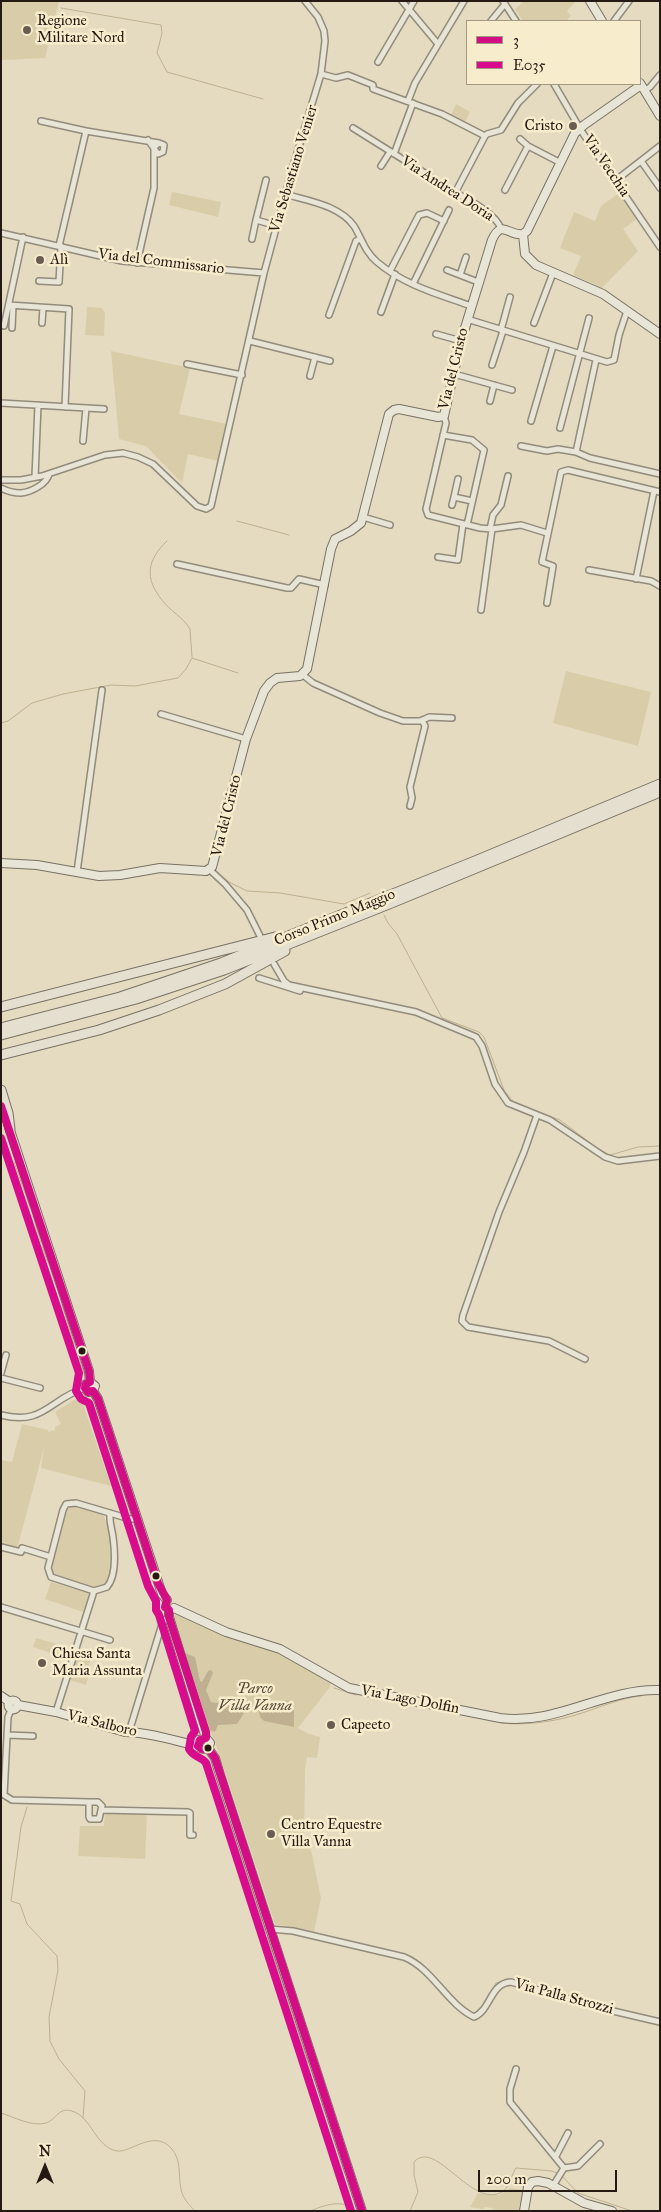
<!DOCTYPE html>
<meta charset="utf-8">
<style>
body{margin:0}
#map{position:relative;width:661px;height:2212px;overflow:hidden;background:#e4dbc0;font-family:"IM FELL Great Primer",serif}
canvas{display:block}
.frame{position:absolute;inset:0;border:2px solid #251913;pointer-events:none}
.legend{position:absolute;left:466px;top:20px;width:175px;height:65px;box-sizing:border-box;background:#f7edcc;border:1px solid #a39882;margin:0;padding:6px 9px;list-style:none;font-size:15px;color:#251913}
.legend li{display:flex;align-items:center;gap:10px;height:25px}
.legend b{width:25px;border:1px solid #a39882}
.north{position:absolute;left:20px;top:2142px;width:50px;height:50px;-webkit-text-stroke:4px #f7edcc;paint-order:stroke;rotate:0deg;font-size:14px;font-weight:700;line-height:20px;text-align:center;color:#251913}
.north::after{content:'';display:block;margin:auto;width:18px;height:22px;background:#251913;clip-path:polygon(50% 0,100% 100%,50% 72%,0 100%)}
.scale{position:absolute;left:478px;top:2170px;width:139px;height:22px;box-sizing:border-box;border:2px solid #251913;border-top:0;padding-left:6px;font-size:15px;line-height:18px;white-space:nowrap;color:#251913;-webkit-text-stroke:4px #f7edcc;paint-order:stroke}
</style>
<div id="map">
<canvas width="661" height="2212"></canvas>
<div class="frame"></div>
<ul class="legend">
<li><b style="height:6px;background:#d30d84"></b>3</li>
<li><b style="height:6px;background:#d80c8c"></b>E035</li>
</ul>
<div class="north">N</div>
<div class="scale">200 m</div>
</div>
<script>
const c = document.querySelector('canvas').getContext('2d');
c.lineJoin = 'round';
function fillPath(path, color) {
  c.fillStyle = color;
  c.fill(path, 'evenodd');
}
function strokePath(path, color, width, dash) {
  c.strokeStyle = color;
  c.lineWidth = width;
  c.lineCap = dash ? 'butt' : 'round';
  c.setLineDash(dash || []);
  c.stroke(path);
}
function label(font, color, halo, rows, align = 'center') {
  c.font = font + ' "IM FELL Great Primer",serif';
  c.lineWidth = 5;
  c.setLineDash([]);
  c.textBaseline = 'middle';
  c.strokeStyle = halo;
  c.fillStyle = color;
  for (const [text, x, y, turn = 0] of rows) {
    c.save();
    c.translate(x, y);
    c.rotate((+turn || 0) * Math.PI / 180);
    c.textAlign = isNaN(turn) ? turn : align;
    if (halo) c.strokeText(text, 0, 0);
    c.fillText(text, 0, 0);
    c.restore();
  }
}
fillPath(new Path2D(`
 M1,1h58l-14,57 -44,2z
 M524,1h52l-9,10 4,5 -5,5h-43l-8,-12z
 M456,104l14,8 -5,10 -14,-7z
 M172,192l49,10 -3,15 -49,-12z
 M619,193l18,26 -14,10 15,22 -37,38 -5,-2v-2l-23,-10 8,-19 -21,-8 14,-36 21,9 6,-15z
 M87,307l15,1 3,5 -1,23 -19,-1z
 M111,351l79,17 -11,46 48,10 -9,37 -30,-7 -6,29 -36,-37 -27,-7z
 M566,671l85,21 -13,54 -85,-23z
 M77,1398h4l30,88 -70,-18 3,-20 -27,101 -16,-5v-84l11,2 10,-38 26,6v2l7,-2v-3l6,-3 -6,-12z
 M75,1506l27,8c10,11 13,53 7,66 -3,5 -8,6 -13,8l-44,-14 -1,-5 15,-58 3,-4z
 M51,1582l38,11 -6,19 -38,-13z
 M177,1613l96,35 58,33 -1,6 -32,41 11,6 11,3 -3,21 -10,-1 -2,13 -1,70h5l12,58 -7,34 -39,-8 -60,-182 -6,-12 -37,-111 1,-5z
 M36,1638l24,7 -3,10 -24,-8z
 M78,1651l14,4 -5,16 3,1 -4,13 -17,-5z
 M105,1812l42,1 -2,46 -67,-3 2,-30h24z
 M510,2188l14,2 -3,21h-27l-2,-3 -7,-1 -2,2 -13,-2 8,-14 21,2z`), '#d9cda9');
fillPath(new Path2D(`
 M185,1653l10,4 5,24 2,1 6,-11 3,-1 2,3 -7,17 5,12 5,1 15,-3 12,6 1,7 -7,11 -19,1 -3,7 -5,-2z
 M284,1700l9,2 1,3v22l-30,-6 -4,-4 -1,-5 4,-4z`), '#beb090');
strokePath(new Path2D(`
 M61,8l100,17 1,8 -5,20 10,19 96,27
 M237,521l52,14
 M167,541c-20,19 -23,37 -5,59 8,11 21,17 28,29l2,28
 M1,723l7,-2 24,-18 31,-9 48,-9 24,1 43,-8 8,-9 6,-11 46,15
 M216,872l13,10 18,9 33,2 64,11 26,-11
 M384,915l4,8 9,11 45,84 37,14 5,5 20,53 10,13
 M522,1106l38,14 38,29 12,6 28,-8 22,-1
 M14,1162l16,45
 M33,1216l8,27
 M42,1246l5,15
 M62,1305l12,39
 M79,1358l5,15
 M93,1403l35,108
 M334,1688l22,7
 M648,1694h12
 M363,1696l15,4
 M385,1701l85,15
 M501,1723c27,3 58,-2 84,-11 18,-6 36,-14 56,-16
 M219,1790l47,144
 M27,1807l-6,20 -10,74 9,3 7,20 30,32 1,14 -9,47 1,24 9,18 26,32 -2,27
 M313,1933l47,11
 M267,1937l41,126
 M364,1945l50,13 26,26
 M451,1996l16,14
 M611,2008l49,11
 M480,2010l16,-27 12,-3
 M1,2113c13,4 31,14 45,10 11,-4 12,-16 26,-12 20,6 23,36 45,40 13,2 37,-22 54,-3 11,12 7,27 10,41 1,8 8,16 14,22
 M562,2176l16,17 54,18
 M310,2211c15,-6 33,-13 46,0
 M410,2211l8,-19 -4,-17v-13c22,-24 57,47 88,30 8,-5 9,-17 14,-24l36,3 7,3`), '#beb090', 1);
const street = new Path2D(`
 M402,1l36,43
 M503,1l13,20
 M491,21l14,-17
 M614,21l15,-20
 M378,62l36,-61
 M321,74l15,4 12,-3 25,10v4l69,25 43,22
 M554,84l28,48 78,115
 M644,91l6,-4 10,-12
 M408,101l7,-18 49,-82
 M41,121l45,10 73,12
 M353,128l75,47 6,6c17,11 61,28 67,48
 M520,139l8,7 31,16
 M148,140l10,14 5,-2 1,-7 -5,-2 -5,4
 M394,154l19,-51
 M641,161l19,27
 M381,166l9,-14
 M266,180l-10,40 21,6
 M615,181l45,-35
 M505,190l23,-44
 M455,193l30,-57 2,-2 14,-4 17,-27 19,-19
 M285,194c23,7 54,11 69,32 8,13 11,26 23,36 27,23 61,32 94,44
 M1,233l121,28 142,12
 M252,239l4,-19
 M59,246l27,-115
 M137,263l17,-75v-39
 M447,270l31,12
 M390,271l29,-56 8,-2 17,8
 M460,275l6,-18
 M39,281l20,1 2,-36
 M413,284l36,-74
 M9,305l60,4 -4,98
 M381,312l14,-38
 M329,315l27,-74 4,-2
 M467,319l140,43 7,-2 5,-25 8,-24
 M42,323l1,-15
 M534,323l19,-50
 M1,325l3,1 19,-89
 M12,328l1,-22
 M501,330l9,-33
 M436,334l25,7
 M250,341l80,20
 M187,364l55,11
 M492,365l11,-34
 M454,374l58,16
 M310,376l5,-19
 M490,401l4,-16
 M1,403l103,6
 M444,416l2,7 -20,86 2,6 52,13 12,1 29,-4 26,8
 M531,421l22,-75
 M560,428l29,-110
 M443,435l29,5 12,10 -17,75
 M83,441l3,-33
 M521,446l26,5 11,-2 18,3 14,6 70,16
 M576,452l20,-92
 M35,477l3,-72
 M458,479l-4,18 18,4
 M1,480h20l21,-4 63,-21 18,-2 15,4 15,7 44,42 9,3 5,-3 53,-233 27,-100 30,-99 4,-33 -1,-10 -6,-14 -13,-16
 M1,488c6,3 13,5 20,5 10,-1 26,-9 28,-19
 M452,505l2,-8
 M363,517l27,8
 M490,529l3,-14 8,-10 7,-29
 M438,557l20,3 5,-36
 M177,564l110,24h4l8,-9 26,6
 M589,570l62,11 9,5
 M636,579l18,-88
 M547,603l6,-37 -11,-4 19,-90 7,-2 92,22
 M481,610l11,-81
 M303,675l10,8 67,30 23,8h18l8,-4 23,1
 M161,714l85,25
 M410,806l2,-8 -2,-11 15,-61 -3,-6
 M210,870l15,14 22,26 13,26
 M77,872l25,-182
 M274,964l10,17 5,4 127,27 60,25 6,9 13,38 13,19 42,17 55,37 13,4 42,-5
 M259,978l41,13
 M537,1115l-13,37 -25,60 -36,103 -1,6 6,6 81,14 36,18
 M1,1373l5,-18
 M1,1378l39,10
 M1,1415c43,11 48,-16 84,-27
 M110,1513c-1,9 2,16 3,24 2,15 4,38 -6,50l-13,4 -43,-14 -3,-9 15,-58 3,-6 10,-1 54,16h7
 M1,1547l20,5 1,-4 29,9
 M1,1607l109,33
 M11,1710l-3,7 -4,78 8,5 77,2h9l4,4 -3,13h-9l-1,-2v-15
 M56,1712l38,-121
 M129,1732l34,-111 6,-4
 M7,1735l26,1
 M102,1810l86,2 2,1v22h3
 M270,1929l23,2 111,26c29,12 42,46 70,60 17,-7 16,-34 37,-35l89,26 60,14
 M516,2069l-6,20v13l54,66
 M556,2156l12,-23
 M553,2186l11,-18 14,-2 22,-22`);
const secondary = new Path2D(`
 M590,1l12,20
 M640,83l20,33
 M523,234l4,-3 48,-98 9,-8 57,-40
 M523,234l2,20 11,11 67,29 57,40
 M1,863l36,2 62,11 21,-1 40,-7 46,3 6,-4 34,-128 18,-48 6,-8 7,-5 23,-2 7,-7 24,-120 4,-10 16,-8 10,-8 28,-109 5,-4 5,-1 39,8 6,-1 17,-75 31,-101c10,-22 17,-3 31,-6
 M8,1124l81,247 1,11 5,4 -2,5 5,8 64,195 5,6
 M90,1382l-4,2 -1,4 3,4 5,-1
 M174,1608l52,24 54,17 69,39 151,30c55,8 105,-30 160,-28
 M169,1610v7l37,121 4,5 -2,5
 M1,1696l9,6
 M8.5 1705a4.5 4.5 0 1 1 9 0a4.5 4.5 0 1 1-9 0Z
 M18,1705l38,7 69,20c21,0 44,7 65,12 7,1 11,7 18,4
 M187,1743l19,-5
 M208,1748l7,10 5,17 142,436
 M524,2211l4,-24 4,-5 6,-1 10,2 36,20 28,8`);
const highway = new Path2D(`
 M1,1007l274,-70
 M1,1028l119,-31 101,-34 254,-102 185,-77
 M1,1035l135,-36 88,-29 170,-68 266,-110
 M1,1055l98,-25 60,-20 66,-26 60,-33
 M1,1090l7,23 2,16`);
strokePath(street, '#928b7c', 8);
strokePath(secondary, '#787164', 10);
strokePath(highway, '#787164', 11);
strokePath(street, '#e8e4d6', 5);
strokePath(secondary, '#e8e4d6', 8);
strokePath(highway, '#e4dfcf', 9);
strokePath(new Path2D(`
 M1,1106l88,265 1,11 -4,2 -1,4 3,4 5,-1 5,8 60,184 9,17 -2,7 4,3v7l37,115v6l-6,2 -2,6 4,3 6,-1 7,10 147,453`), '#d30d84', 8);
strokePath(new Path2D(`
 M1,1138l78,235 -3,18 5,8 8,4 59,183 8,15v9l3,5 36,116 -4,6 -2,12c4,8 13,8 17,14l145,448`), '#d80c8c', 8);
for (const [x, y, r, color] of [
 [27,30,5,"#685d50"],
 [573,126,5,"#685d50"],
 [40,260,5,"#685d50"],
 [82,1351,4.5,"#251913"],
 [156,1576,4.5,"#251913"],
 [42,1663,5,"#685d50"],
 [331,1725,5,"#685d50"],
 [208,1748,4.5,"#251913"],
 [271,1834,5,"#685d50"]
]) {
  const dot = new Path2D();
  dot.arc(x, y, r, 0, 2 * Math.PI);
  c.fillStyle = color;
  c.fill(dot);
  strokePath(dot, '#f7edcc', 2);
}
label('15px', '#251913', '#f7edcc', [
 ["Regione",37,21],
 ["Militare Nord",37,38],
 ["Cristo",563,126,"right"],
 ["Alì",50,260],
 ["Chiesa Santa",52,1654],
 ["Maria Assunta",52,1671],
 ["Capeeto",341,1725],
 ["Centro Equestre",281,1825],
 ["Villa Vanna",281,1842]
], 'left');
label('15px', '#251913', '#f7edcc', [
 ["Via Vecchia",606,166,56],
 ["Via Sebastiano Venier",294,169,-73],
 ["Via Andrea Doria",447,189,33],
 ["Via del Commissario",161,262,7],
 ["Via del Cristo",454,369,-76],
 ["Via del Cristo",227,816,-76],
 ["Corso Primo Maggio",335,918,-22],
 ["Via Lago Dolfin",410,1700,11],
 ["Via Salboro",102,1724,14],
 ["Via Palla Strozzi",564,1997,15]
]);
label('italic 15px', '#584b3a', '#f7edcc', [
 ["Parco",255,1689],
 ["Villa Vanna",255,1706]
]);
</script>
